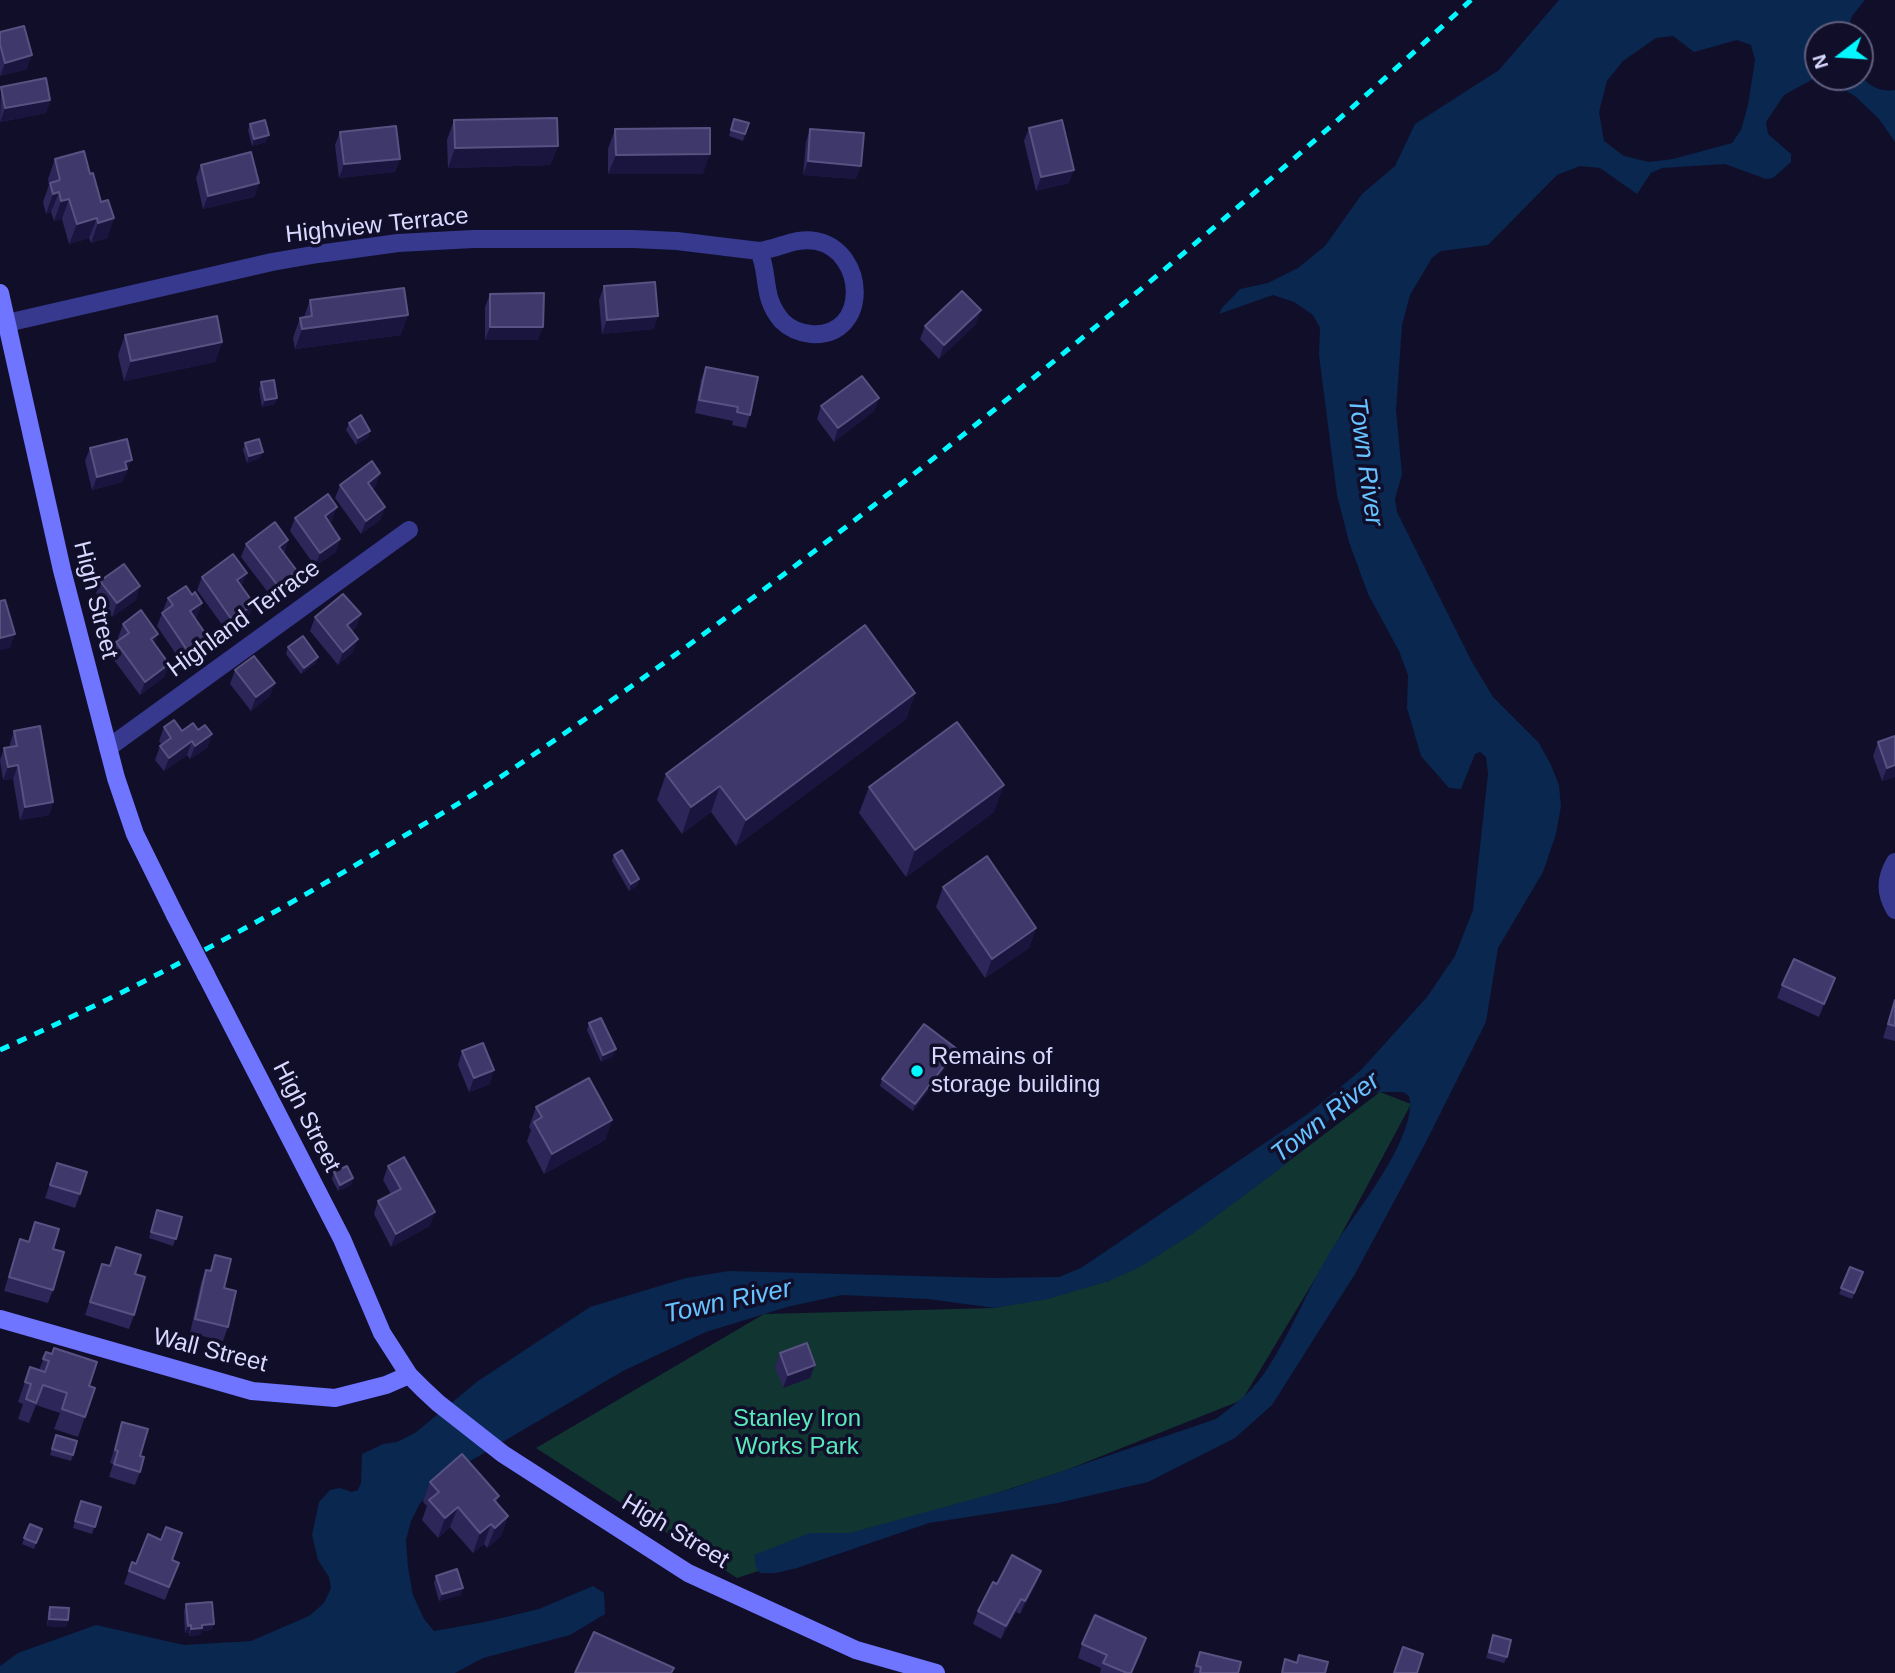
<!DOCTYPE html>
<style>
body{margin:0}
#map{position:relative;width:1895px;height:1673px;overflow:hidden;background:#110e2a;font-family:Helvetica,sans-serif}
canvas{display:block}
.north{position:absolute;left:1804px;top:21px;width:70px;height:70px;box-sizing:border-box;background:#110e2a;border:2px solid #615f7f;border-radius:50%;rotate:253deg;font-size:19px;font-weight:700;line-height:28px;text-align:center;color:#d9d8ff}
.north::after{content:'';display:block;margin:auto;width:24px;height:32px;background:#04f8ff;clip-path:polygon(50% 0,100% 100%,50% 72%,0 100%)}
</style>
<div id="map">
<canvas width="1895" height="1673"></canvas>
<div class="north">N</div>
</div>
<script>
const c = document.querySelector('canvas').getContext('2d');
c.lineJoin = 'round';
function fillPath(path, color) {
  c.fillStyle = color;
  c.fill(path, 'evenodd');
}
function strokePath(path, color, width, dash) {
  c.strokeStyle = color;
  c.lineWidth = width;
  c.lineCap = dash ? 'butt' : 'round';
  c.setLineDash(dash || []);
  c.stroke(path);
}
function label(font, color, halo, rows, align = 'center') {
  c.font = font + ' Helvetica,sans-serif';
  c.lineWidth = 7;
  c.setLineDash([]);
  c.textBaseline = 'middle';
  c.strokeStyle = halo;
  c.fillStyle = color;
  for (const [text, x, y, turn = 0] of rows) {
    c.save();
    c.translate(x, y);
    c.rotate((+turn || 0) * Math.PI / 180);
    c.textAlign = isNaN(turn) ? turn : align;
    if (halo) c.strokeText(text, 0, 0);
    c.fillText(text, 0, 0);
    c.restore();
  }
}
fillPath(new Path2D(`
 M1380,1092l31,12 -75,140 -94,156 -178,71 -327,107 -201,-130 228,-134 231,-6 114,-27 155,-101z`), '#113531');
fillPath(new Path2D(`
 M1559,0h306l-13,16 -6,19h-28v42h42v-2c11,12 19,17 35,15v52l-16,-23 -23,-22 -24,-15 -17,-4 -31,17 -18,27 2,12 23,20v8l-18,16 -7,1 -41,-15 -63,4 -11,5 -14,21 -37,-26 -20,-2 -23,9 -69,70 -47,6 -9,7 -22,37 -8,30 -6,85 6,64 -7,25 2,13 75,150 21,35 46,46 12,22 8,20 2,21 -5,28 -13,38 -45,76 -12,74 -61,122 -70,130 -83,131 -37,33 -87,44 -90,21 -129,20 -132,45 -21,5h-16l-4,-5 -2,-13 56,-22h40l160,-44 206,-70c21,-16 39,-30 53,-53 23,-36 39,-77 61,-114 22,-35 89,-116 79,-156l-6,-4h-23l-32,9 -67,67 -86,64 -53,34 -33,15 -61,18 -53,9 -67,-9 -86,-4 -55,12 -81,25 -83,39 -156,92 -47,40 -9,18 -5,19 2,27 5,28 11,24 10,12 51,-9 54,-13 54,-23 11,7 1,21 -35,21 -87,23 -28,15h-455v-7l18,-13 78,-28 88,20 67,-4 58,-25 15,-13 7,-15 -2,-11 -11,-17 -6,-25 7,-33 11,-12 10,-2 12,4 6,-2 3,-7 1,-29 21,-10 14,-2 18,-9 63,-52 112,-74 96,-29 43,-7 262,7 68,-1 22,-9 228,-155 52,-43 66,-73 28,-41 18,-46 15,-136 -2,-17 -6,-5 -5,2 -14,35 -12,-1 -28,-32 -14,-48 1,-33 -9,-24 -31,-57 -19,-52 -12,-47 -18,-140 1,-27 -7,-13 -19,-13 -21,-7 -54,19 3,-6 18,-19 28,-6 30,-15 27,-22 37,-52 33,-28 20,-42 84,-54zM1673,36l21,16 43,-12 14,5 4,15 -7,45 -7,25 -9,13 -59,16 -24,3 -25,-6 -20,-15 -5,-29 8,-31 16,-20 33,-23z`), '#09274f');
strokePath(new Path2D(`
 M7,323l265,-61 46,-8 80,-11 75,-4h160l44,2 82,10c20,-2 35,-14 57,-10 51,10 54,97 -5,93 -11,-1 -21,-5 -29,-13 -21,-24 -12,-45 -23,-70
 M108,748l301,-218
 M1895,862c-10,17 -10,31 0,48`), '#36398d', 18);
strokePath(new Path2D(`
 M0,293l62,277 54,208 19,56 40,81
 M206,975l136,264 40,94 27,42 14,14 15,14 65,51 185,119 168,77 80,23
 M0,1319l252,72 83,7 51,-13 23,-10`), '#6f75ff', 18);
strokePath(new Path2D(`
 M0,1050c133,-60 263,-128 387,-204 42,-25 84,-49 124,-76 167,-113 327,-234 483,-360 163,-132 323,-268 477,-410`), '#04f8ff', 5, [10, 9]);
strokePath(new Path2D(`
 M175,915l31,60`), '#6f75ff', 18);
fillPath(new Path2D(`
 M0,32l27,37 -27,7z
 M1,87l49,13 -4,13 -46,9z
 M734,119l15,4 -6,18 -14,-5z
 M454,120l104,26 -8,19 -102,3 -1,-28z
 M250,124l16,18 -14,4 -4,-16z
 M1029,128l40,55 -33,8 -12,-50z
 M615,129l88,45h-95v-25z
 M810,129l46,50 -53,-4 3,-33z
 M340,132l60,27 -5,13 -56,6 -4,-33z
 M55,159l46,43 13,16 -7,20 -16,5 -2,-5 -20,6 -7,-25 -8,2 -3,-9 -5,2 -3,-12 6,-17 -1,-6z
 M201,165l58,18 -5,14 -51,12 -7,-31z
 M604,286l50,43 -52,5 -3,-34z
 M490,294l48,46h-53v-33z
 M310,300l91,35 -106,14 -2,-11 7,-20 4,-1z
 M976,324l-37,35 -19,-20 5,-13z
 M125,335l97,7 -7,20 -91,19 -6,-26z
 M706,367l44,48 -4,13 -14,-3 1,-4 -38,-8 6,-33z
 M261,382l14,22 -13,3 -3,-18z
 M879,398l-5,13 -40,31 -17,-23 4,-13z
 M349,423l21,8 -2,6 -12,8 -10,-15z
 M245,443l15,15 -13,5 -4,-13z
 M90,448l37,26h-2l-3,8 -30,8 -7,-29z
 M380,473l-5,14 -3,2 13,18 -5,13 -19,14 -26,-36 5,-13z
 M295,518l37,3 -3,2 7,29 -21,14 -25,-35z
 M288,540l-4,13 13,18 -4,13 -20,15 -32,-42 5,-13z
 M202,577l40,10 7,30 -21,16 -31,-43z
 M100,581l36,19 -24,17 -16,-23z
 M192,595l10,8 -5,13 -2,2 12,18 -5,13 -20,14 -25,-37 11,-28z
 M361,614l-5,13 -4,4 1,21 -15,13 -28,-34 5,-14z
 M123,624l35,10 -4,10 15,20 -5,13 -24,18 -29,-39 5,-14 3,-2 -1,-2z
 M288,647l28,16 -15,11 -15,-20z
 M235,670l35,26 -19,15 -21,-27z
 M915,693l-9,26 -170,127 -25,-34 -29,22 -25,-34 9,-26z
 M164,727l18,4 16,-1 14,4 -5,14 -17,11 -3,-4 -23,16 -9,-11 5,-14 2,-1 -3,-4z
 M14,731l39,71 -4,13 -29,5 -7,-41 -10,1 -3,-20 4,-12 6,-1v-3z
 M1895,736v41l-13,4 -9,-25 5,-14z
 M869,787l125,25 -88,65 -47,-64z
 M614,855l25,24 -2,7 -8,5 -17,-30z
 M943,887l93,41 -7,20 -44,30 -49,-71z
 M1835,978l-16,39 -42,-19 5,-13z
 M1895,999v42l-12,-3z
 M589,1023l24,33 -12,6 -14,-32z
 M462,1051l28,33 -21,8 -11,-27z
 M955,1055l-42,56 -33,-25 2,-7z
 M536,1107l76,13 -7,20 -61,34 -17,-33 4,-11 -2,-3z
 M57,1163l23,31 -5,14 -30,-10z
 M388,1166l42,60 -39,21 -17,-33 4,-13 13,-7 -8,-14z
 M334,1172l19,6 -2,7 -13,6 -6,-12z
 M157,1210l25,7 -9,29 -24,-8z
 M35,1222l18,27v41l-5,13 -44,-12 16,-52 8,2z
 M116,1247l19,27 -1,41 -5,14 -44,-14 17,-51 7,2z
 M215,1255l9,33 4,39 -5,14 -33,-8 11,-50 5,-13h4z
 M1850,1267l13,5 -11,27 -13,-5z
 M46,1352l43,34 -4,31 -7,20 -24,-8 6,-16 -24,-8 -7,18 -11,-4 5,-15 -5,-2 12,-35 9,3z
 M780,1353l30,25 -27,10 -8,-21z
 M122,1422l18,34v16l-5,13 -26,-8 4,-13 -3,-1z
 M56,1435l17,20 -2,6 -21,-6z
 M430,1482l69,14 -3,7 12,13 -7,20 -14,12 -3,-4 -11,9 -23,-26 -12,11 -16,-18 5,-14 -4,-4z
 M81,1501l20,6 -9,27 -19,-6z
 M30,1524l12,5 -8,20 -12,-5z
 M172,1560l7,3 -14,37 -41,-16 8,-22 4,2z
 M1041,1571l-5,13 -16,30 -4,-2 -15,27 -28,-15 5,-13 19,-27z
 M436,1576l25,19 -22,6 -5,-18z
 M186,1604l28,20 -3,6 -10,1 -1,4 -11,1v-4l-4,1 -1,-22z
 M50,1607l18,13 -2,7 -19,-1 1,-13z
 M1491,1642l16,15 -3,6 -18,-5z
 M1082,1644l60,7 -10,22h-32l1,-5 -23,-10z
 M1200,1652l38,21h-45z`), '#2d2659');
fillPath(new Path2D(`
 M32,55l-5,14 -27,7 5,-13z
 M50,100l-4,13 -46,9 5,-14z
 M269,135l-3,7 -14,4 2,-7z
 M558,146l-8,19 -102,3 7,-20z
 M710,154l-7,20h-95l8,-19z
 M400,159l-5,13 -56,6 5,-14z
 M808,161l53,5 -5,13 -53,-4z
 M1074,170l-5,13 -33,8 5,-14z
 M259,183l-5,14 -51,12 5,-13z
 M59,192l-8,20 -5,2 7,-20z
 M69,199l-7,20 -8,2 7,-20z
 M97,218l-8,20 -20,6 8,-20z
 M114,218l-7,20 -16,5 7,-20z
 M981,310l-5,14 -37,35 5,-14z
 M408,315l-7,20 -106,14 7,-20z
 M658,316l-4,13 -52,5 5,-14z
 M490,327h53l-5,13h-53z
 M222,342l-7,20 -91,19 7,-20z
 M277,398l-2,6 -13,3 3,-7z
 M879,398l-5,13 -40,31 4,-14z
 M370,431l-2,6 -12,8 2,-7z
 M263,452l-3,6 -13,5 2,-7z
 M132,460l-10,22 -30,8 5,-13 28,-15z
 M380,473l-5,14 -12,9 5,-13z
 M337,507l-5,14 -12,8 5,-13z
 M385,507l-5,13 -19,14 5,-13z
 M340,539l-4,13 -21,14 5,-13z
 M288,540l-5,13 -4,-6z
 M297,571l-4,13 -20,15 5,-13z
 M247,573l-5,13 -5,-6z
 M140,586l-4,14 -24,17 5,-14z
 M202,603l-5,13 -12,9 5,-14z
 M254,604l-5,13 -21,16 4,-13z
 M361,614l-5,13 -14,11 5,-13z
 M15,634l-5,14 -10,2v-12z
 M158,634l-5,13 -2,-8z
 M207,636l-5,13 -20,14 5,-13z
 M358,639l-5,13 -15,13 5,-13z
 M318,657l-2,6 -15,11 3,-6z
 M169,664l-5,13 -24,18 5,-13z
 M275,683l-5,13 -19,15 5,-14z
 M915,693l-9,26 -170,127 10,-26z
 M212,734l-5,14 -17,11 5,-13z
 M192,741l-5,14 -23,16 5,-13z
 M18,765l-5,14 -10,1 5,-13z
 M1895,765v12l-13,4 5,-13z
 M1004,785l-10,27 -88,65 9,-27z
 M720,786l-9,26 -29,22 9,-27z
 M53,802l-4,13 -29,5 5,-13z
 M639,879l-2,7 -8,5 2,-7z
 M1036,928l-7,20 -44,30 7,-19z
 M1835,978l-4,13 -12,26 5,-13z
 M616,1049l-3,7 -12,6 2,-7z
 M957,1049l-2,6 -42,56 2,-7z
 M494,1070l-4,14 -21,8 5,-14z
 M612,1120l-7,20 -61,34 8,-20z
 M353,1178l-2,7 -13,6 2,-6z
 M435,1212l-5,14 -39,21 5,-13z
 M815,1365l-5,13 -27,10 5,-13z
 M458,1507l-8,20 -12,11 7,-20z
 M508,1516l-7,20 -14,12 8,-20z
 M491,1524l-7,20 -11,9 7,-20z
 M1041,1571l-5,13 -16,30 5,-13z
 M463,1588l-2,7 -22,6 3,-7z
 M1021,1599l-5,13 -15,27 5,-13z
 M49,1619l19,1 -2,7 -19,-1z
 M214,1624l-3,6 -10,1 -1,4 -11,1 2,-7 11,-4z
 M191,1625l-2,7 -4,1 3,-7z`), '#1a153f');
const building = new Path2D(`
 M24,26l8,29 -27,8 -5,-19v-12z
 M46,78l4,22 -45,8 -4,-21z
 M557,118l1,28 -103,2 -1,-28z
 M734,119l15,4 -4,11 -14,-4z
 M265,120l4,15 -15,4 -4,-15z
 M1062,120l12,50 -33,7 -12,-49z
 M396,126l4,33 -56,5 -4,-32z
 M710,128v26l-94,1 -1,-26z
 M810,129l54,4 -3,33 -53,-5z
 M84,151l6,23 3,-1 8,29 7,-2 6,18 -16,5 -1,-5 -20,6 -8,-25 -8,2 -2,-9 -6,2 -3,-11 10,-3 -5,-21z
 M251,152l8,31 -51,13 -7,-31z
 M655,282l3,34 -51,4 -3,-34z
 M404,288l4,27 -106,14 -2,-11 12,-2 -2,-16z
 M962,291l19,19 -37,35 -19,-19z
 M544,293l-1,34h-53v-33z
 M217,316l5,26 -91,19 -6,-26z
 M706,367l52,10 -8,38 -13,-3 1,-5 -39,-7z
 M862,376l17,22 -41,30 -17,-22z
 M274,380l3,18 -12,2 -4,-18z
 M361,415l9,16 -12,7 -9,-15z
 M127,439l5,21 -7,2 2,7 -30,8 -7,-29z
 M259,439l4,13 -14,4 -4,-13z
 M372,461l8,12 -12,10 17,24 -19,14 -26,-36z
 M328,494l9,13 -12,9 15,23 -20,14 -25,-35z
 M275,522l13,18 -9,7 18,24 -19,15 -32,-42z
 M233,554l14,19 -10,7 17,24 -22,16 -30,-43z
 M124,564l16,22 -23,17 -17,-22z
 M186,586l6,9 3,-3 7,11 -12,8 17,25 -20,14 -25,-37 11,-8 -5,-7z
 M343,594l18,20 -14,11 11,14 -15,13 -28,-35z
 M5,600l10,34 -15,4v-37z
 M141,610l17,24 -7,5 18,25 -24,18 -29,-40 13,-9 -6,-9z
 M865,625l50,68 -169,127 -26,-34 -29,21 -25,-33z
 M303,636l15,21 -14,11 -16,-21z
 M254,656l21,27 -19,14 -21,-27z
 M174,720l8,11 11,-8 5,7 7,-5 7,9 -17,12 -3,-5 -23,17 -9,-12 11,-8 -7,-11z
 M957,722l47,63 -89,65 -46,-63z
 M40,726l13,76 -28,5 -7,-42 -10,2 -4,-19 13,-2 -3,-15z
 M1895,736v29l-8,3 -9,-26z
 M622,850l17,29 -8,5 -17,-29z
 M987,856l49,72 -44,31 -49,-72z
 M1794,959l41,19 -11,26 -42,-19z
 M1895,1000v26l-7,-2z
 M601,1018l15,31 -13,6 -14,-32z
 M924,1024l33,25 -42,55 -33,-25z
 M483,1043l11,27 -20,8 -12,-27z
 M589,1078l23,42 -60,34 -18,-32 8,-5 -6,-10z
 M404,1157l31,55 -39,22 -18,-33 23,-12 -13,-23z
 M57,1163l30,9 -7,22 -30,-9z
 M347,1166l6,12 -13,7 -6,-13z
 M157,1210l25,7 -6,22 -25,-7z
 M35,1222l24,7 -6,20 11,3 -11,38 -44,-13 11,-38 9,3z
 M116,1247l25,8 -6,19 10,3 -11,38 -44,-13 12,-38 8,2z
 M215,1255l16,4 -7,29 12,3 -8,36 -33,-8 11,-49 5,1z
 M1850,1267l13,5 -9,21 -13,-5z
 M807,1343l8,22 -27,10 -8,-22z
 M54,1348l43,14 -8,24 6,2 -10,29 -23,-8 5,-16 -24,-8 -7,18 -10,-4 5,-15 -6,-2 5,-15 15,5 4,-11 -6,-2 3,-7 6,2z
 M122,1422l26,7 -8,27 4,1 -4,15 -26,-8 4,-13 -3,-1z
 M56,1435l21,6 -4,14 -21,-6z
 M462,1454l37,42 -5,4 14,16 -13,12 -4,-4 -11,9 -22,-26 -13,11 -16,-18 10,-8 -9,-10z
 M81,1501l20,6 -6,20 -20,-6z
 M30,1524l12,5 -6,14 -12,-5z
 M166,1527l16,6 -10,27 7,3 -10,24 -40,-16 3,-9 4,2 12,-30 13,6z
 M1012,1555l29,16 -16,30 -4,-2 -15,27 -28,-15 15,-29 4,2z
 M457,1569l6,19 -21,6 -6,-18z
 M212,1602l2,22 -12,1v3l-11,1v-4l-3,1 -2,-22z
 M50,1607l19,1 -1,12 -19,-1z
 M1095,1615l51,23 -15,35h-4l-24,-10 4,-8 -25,-11z
 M594,1632l80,36 -3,5h-96z
 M1493,1635l18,5 -4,17 -18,-5z
 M1403,1647l20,7 -6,19h-23z
 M1200,1652l41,10 -3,11h-38l1,-6 -5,-1z
 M1299,1655l29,7 -3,11h-43l3,-14 12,4z`);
fillPath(building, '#3f396b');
strokePath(building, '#585282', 2);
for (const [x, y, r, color] of [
 [917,1071,7,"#04f8ff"]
]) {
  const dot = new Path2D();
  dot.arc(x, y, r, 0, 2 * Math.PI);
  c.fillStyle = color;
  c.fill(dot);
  strokePath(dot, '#110e2a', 2.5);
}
label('24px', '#d9d8ff', '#110e2a', [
 ["Highview Terrace",377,226,-6],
 ["High Street",95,600,76],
 ["Highland Terrace",244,619,-36],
 ["High Street",306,1117,63],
 ["Wall Street",210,1351,14],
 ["High Street",675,1532,31]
]);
label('24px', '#d9d8ff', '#110e2a', [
 ["Remains of",931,1057],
 ["storage building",931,1085]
], 'left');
label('24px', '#5ae9bb', '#110e2a', [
 ["Stanley Iron",797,1419],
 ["Works Park",797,1447]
]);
label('italic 26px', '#66c3ff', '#110e2a', [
 ["Town River",1365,462,82],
 ["Town River",1326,1118,-38],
 ["Town River",728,1302,-12]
]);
</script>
